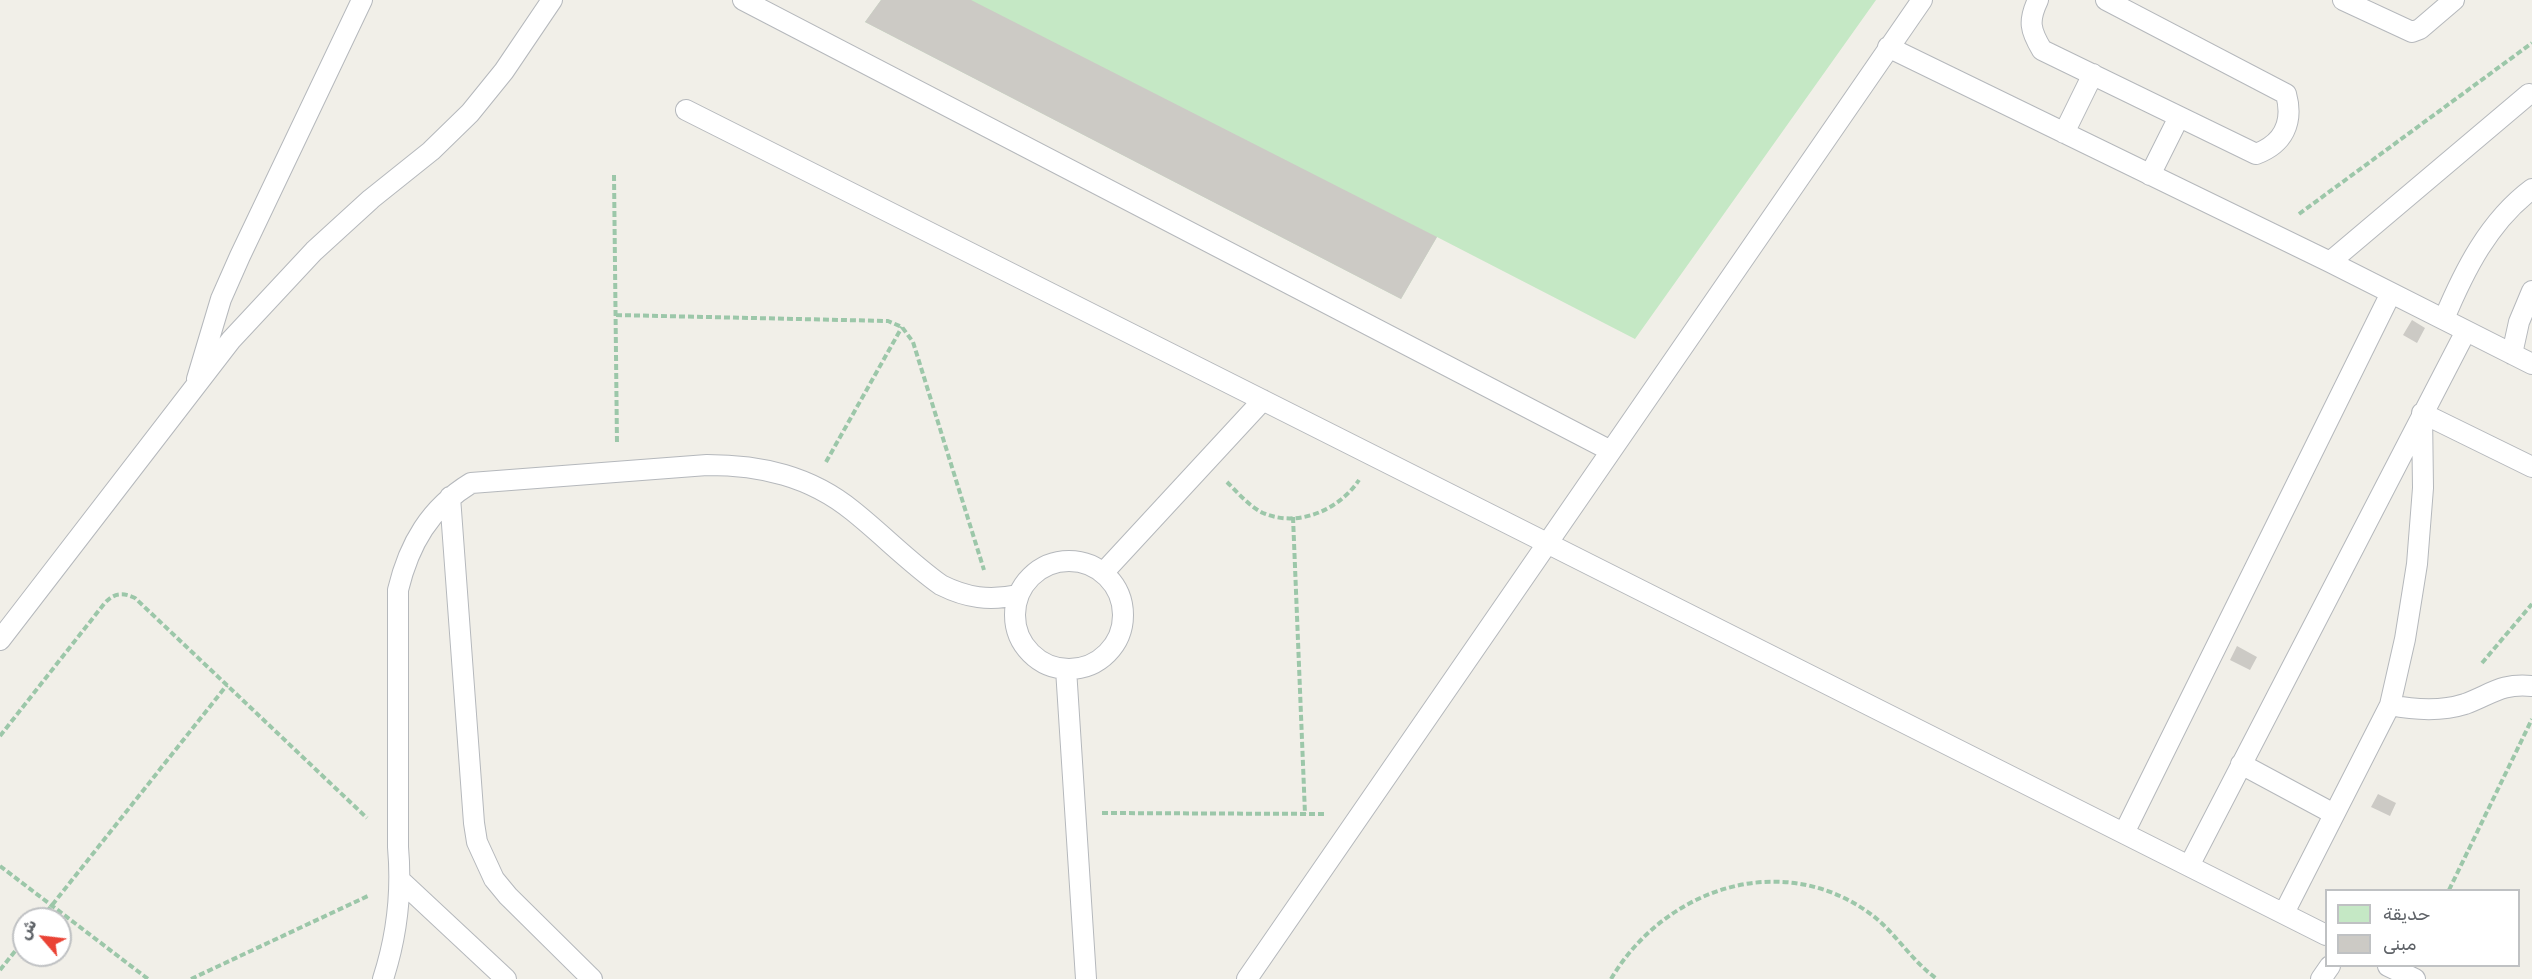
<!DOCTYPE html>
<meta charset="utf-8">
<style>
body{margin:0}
#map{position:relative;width:2532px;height:979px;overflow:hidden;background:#f1efe8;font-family:Rubik,Cairo,sans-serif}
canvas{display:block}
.legend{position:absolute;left:2325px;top:889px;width:195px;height:78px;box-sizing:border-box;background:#fff;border:2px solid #bfc1c3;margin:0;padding:8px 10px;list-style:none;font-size:18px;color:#5f6368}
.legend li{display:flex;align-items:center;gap:12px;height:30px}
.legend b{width:30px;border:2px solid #bfc1c3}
.north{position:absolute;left:12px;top:907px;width:60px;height:60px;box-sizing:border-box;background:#fff;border:2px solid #bfc1c3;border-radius:50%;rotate:298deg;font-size:16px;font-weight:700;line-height:24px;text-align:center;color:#5f6368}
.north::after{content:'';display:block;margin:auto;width:21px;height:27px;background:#ea4335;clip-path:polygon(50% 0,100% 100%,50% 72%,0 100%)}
</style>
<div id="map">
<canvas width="2532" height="979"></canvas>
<ul class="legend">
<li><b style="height:16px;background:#c5e8c5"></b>حديقة</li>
<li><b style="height:16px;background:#cccac5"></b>مبنى</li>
</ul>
<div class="north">ش</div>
</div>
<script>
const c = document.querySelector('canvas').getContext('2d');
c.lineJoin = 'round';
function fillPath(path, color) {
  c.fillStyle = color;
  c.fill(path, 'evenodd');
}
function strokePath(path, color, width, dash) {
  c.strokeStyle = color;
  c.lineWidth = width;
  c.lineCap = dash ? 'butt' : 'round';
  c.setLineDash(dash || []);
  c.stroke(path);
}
fillPath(new Path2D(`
 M881,0h995l-241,339 -198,-102 -36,62 -536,-277z`), '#c5e8c5');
fillPath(new Path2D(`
 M881,0h90l466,237 -36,62 -536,-277z
 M2412,320l13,8 -8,15 -14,-8z
 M2237,646l20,11 -7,13 -20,-10z
 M2378,794l18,9 -6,13 -19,-9z`), '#cccac5');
const lane = new Path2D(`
 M743,0l868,451
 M2038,0c-10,21 -8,30 4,50l214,104c27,-10 38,-31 30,-60l-180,-94
 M2343,0l69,32 8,-3 34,-29
 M1888,47l442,215 202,102
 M686,110l1640,825
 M2064,133l29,-59
 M2150,175l29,-58
 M2330,262l199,-168
 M2444,319c20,-48 45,-98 88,-130
 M2512,354l7,-32 13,-31
 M197,379l24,-80 19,-43 122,-256
 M450,497l24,326 3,19 17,37 14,17 84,83
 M1015 615a54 54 0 1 1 108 0a54 54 0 1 1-108 0Z
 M1103,573l160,-173
 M0,640l231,-300 83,-89 57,-52 60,-48 39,-38 34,-42 48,-71
 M1066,669l20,310
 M2390,705c25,5 50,7 75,-1 27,-10 36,-21 67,-18
 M2241,764l93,50
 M2124,833l267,-540
 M2189,866l277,-535
 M401,881l105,98
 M2284,913l106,-208 15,-66 12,-75 6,-76 -1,-75 110,54
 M2388,966l27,13
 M383,979c14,-43 19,-87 15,-132v-257c11,-46 32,-82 73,-107l236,-18c54,0 103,11 146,46 30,24 57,52 88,74 26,13 48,16 77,10
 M1247,979l675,-979
 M2321,979l9,-13`);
strokePath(lane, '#b5b8bc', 22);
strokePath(new Path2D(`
 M614,175l3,269
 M2299,214l233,-171
 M616,315l272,6 14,6 11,15 71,228
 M826,462l76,-135
 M1227,482c11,11 22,24 36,31 35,15 76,-3 96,-33
 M1293,517l12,297
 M2482,663l50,-59
 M0,736l104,-132c9,-11 19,-12 31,-6l232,220
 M1102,813l224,1
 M0,866l148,113
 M2449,890l83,-171
 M41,919l186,-234
 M0,970l24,-30
 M191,979l179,-84
 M1611,979c52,-88 165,-129 254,-69 28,18 44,49 72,69`), '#9cc7a9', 4, [6, 3]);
strokePath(lane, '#fff', 20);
</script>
